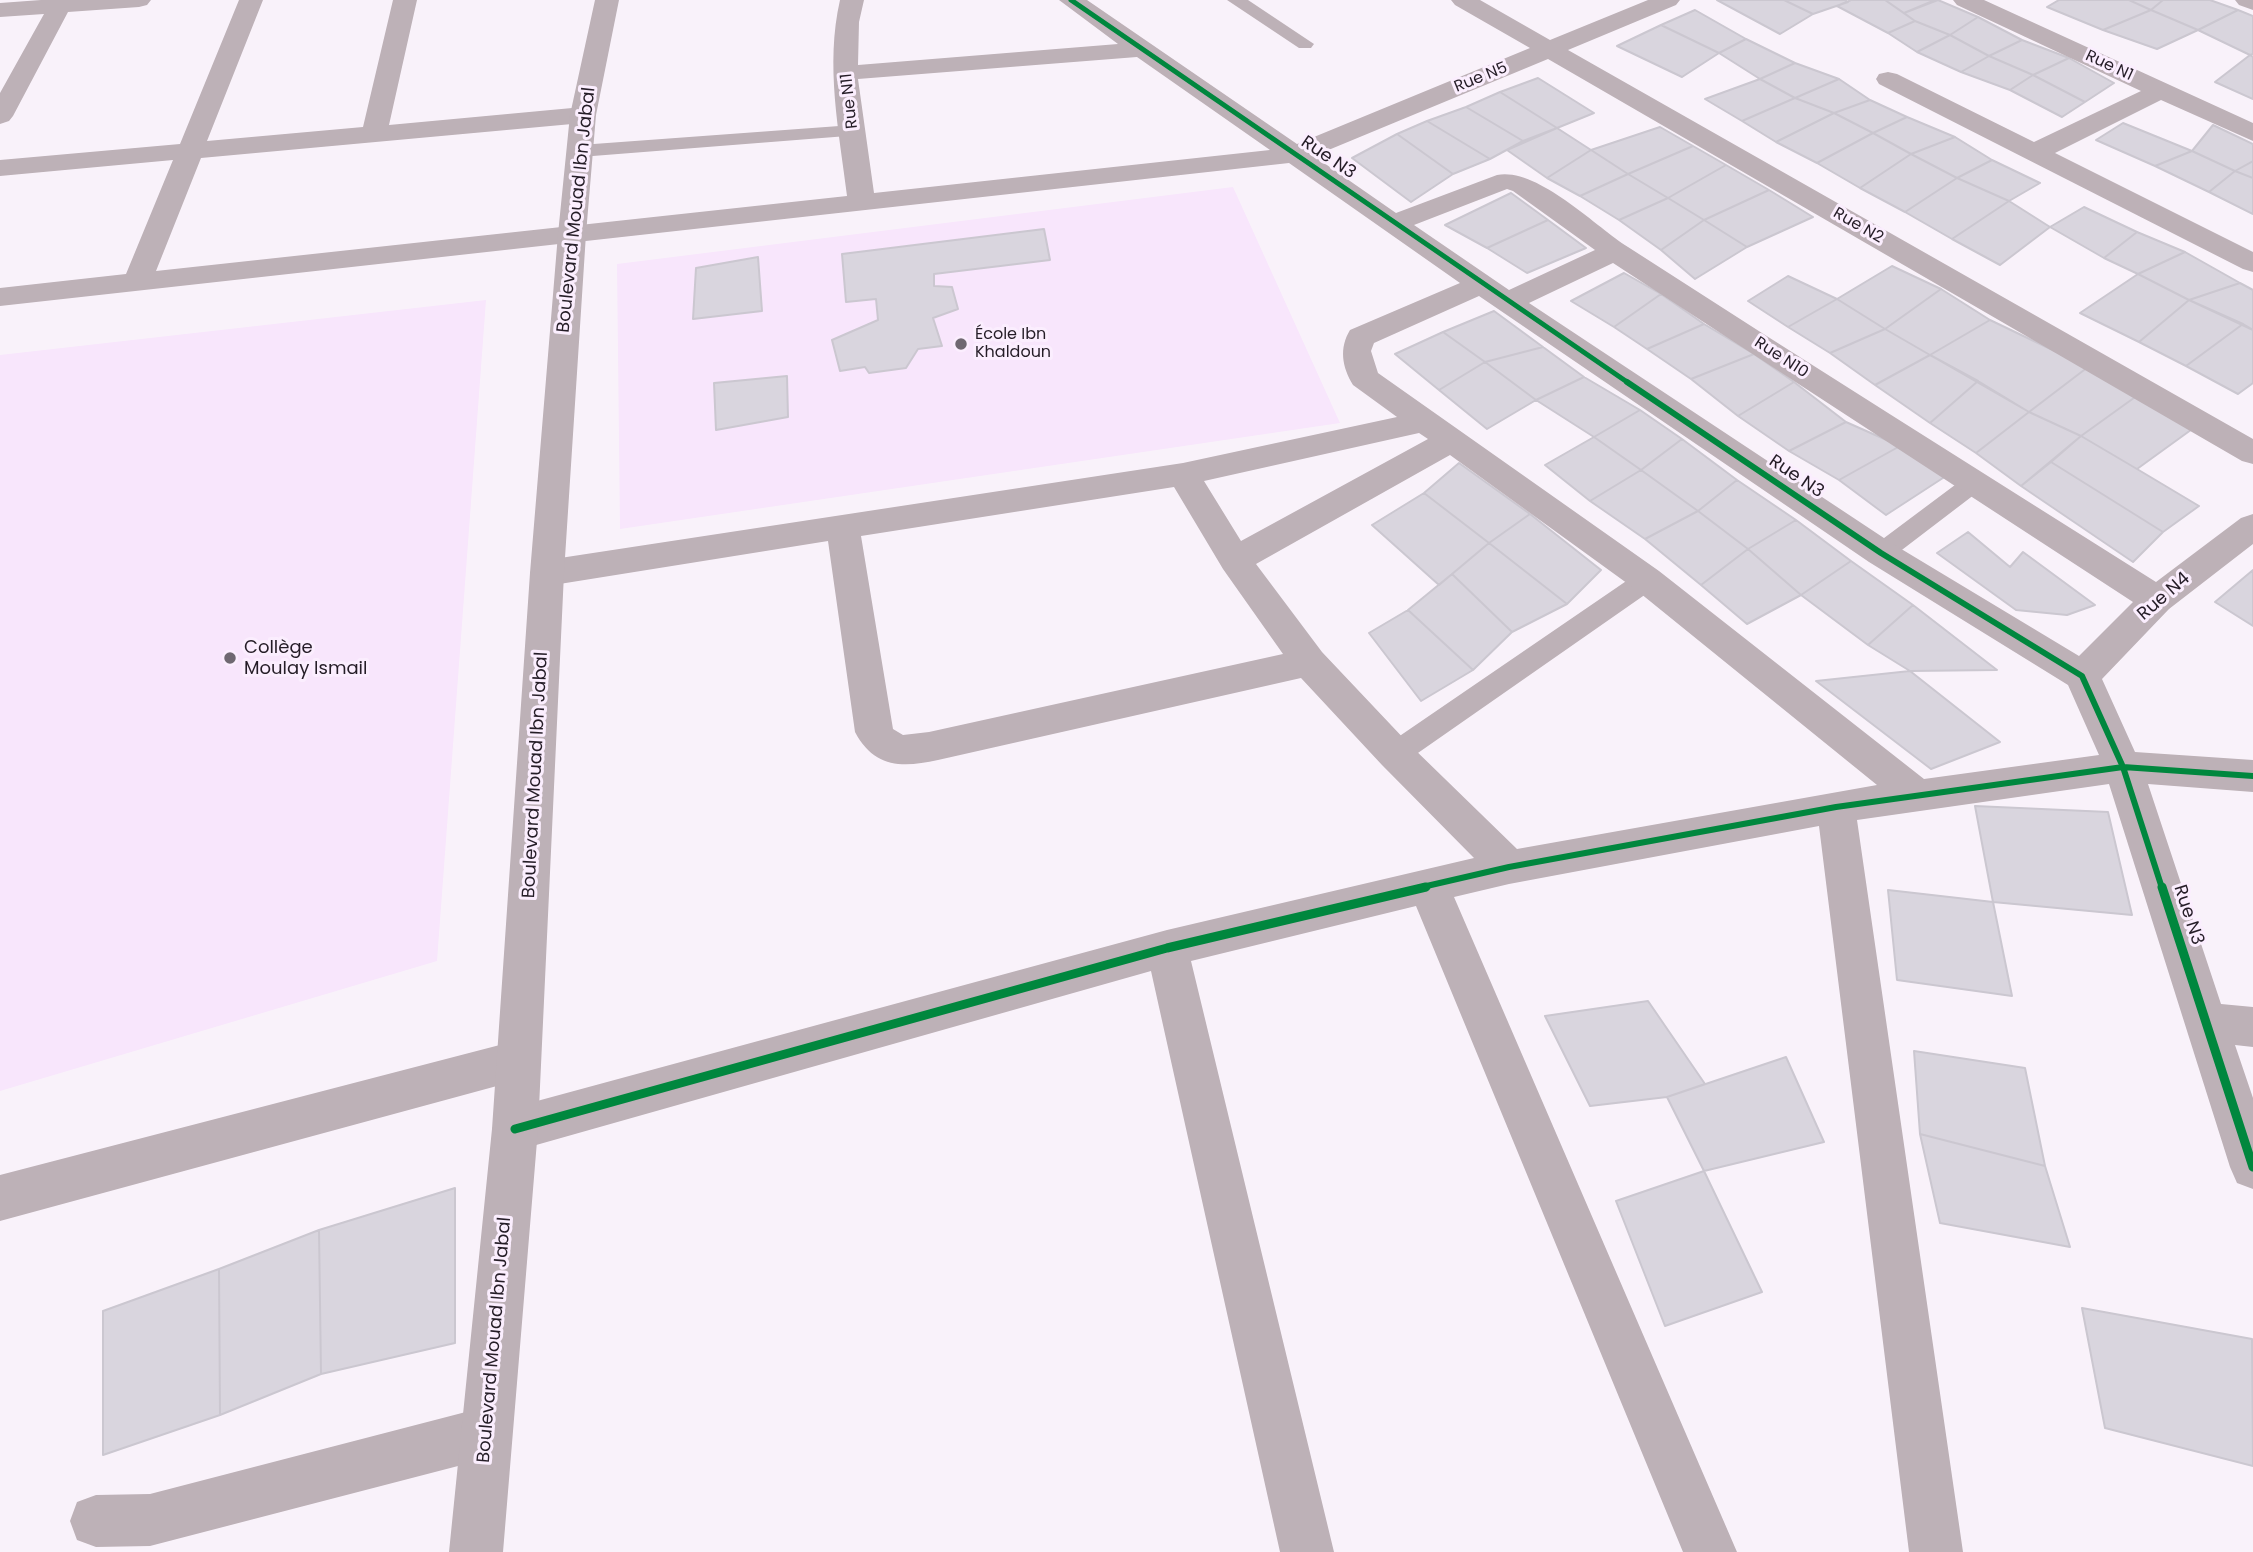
<!DOCTYPE html>
<meta charset="utf-8">
<style>
body{margin:0}
canvas{display:block;background:#f9f2fa}
</style>
<canvas width="2253" height="1552"></canvas>
<script>
const c = document.querySelector('canvas').getContext('2d');
c.lineJoin = 'round';
function fillPath(path, color) {
  c.fillStyle = color;
  c.fill(path, 'evenodd');
}
function strokePath(path, color, width, dash) {
  c.strokeStyle = color;
  c.lineWidth = width;
  c.lineCap = dash ? 'butt' : 'round';
  c.setLineDash(dash || []);
  c.stroke(path);
}
function label(font, color, halo, rows, align = 'center') {
  c.font = font + ' Poppins,sans-serif';
  c.lineWidth = 6;
  c.setLineDash([]);
  c.textBaseline = 'middle';
  c.strokeStyle = halo;
  c.fillStyle = color;
  for (const [text, x, y, turn = 0] of rows) {
    c.save();
    c.translate(x, y);
    c.rotate((+turn || 0) * Math.PI / 180);
    c.textAlign = isNaN(turn) ? turn : align;
    if (halo) c.strokeText(text, 0, 0);
    c.fillText(text, 0, 0);
    c.restore();
  }
}
fillPath(new Path2D(`
 M1233,187l107,236 -720,106 -3,-265z
 M486,300l-49,661 -437,130v-736z`), '#f8e6fc');
const building = new Path2D(`
 M1717,0h67l29,14 -33,20z
 M1784,0h61l3,2 -35,12z
 M1851,0h34l30,21 -27,12 -51,-27z
 M1885,0h50l-31,13z
 M1938,0l40,17 -28,18 -35,-14 -11,-8z
 M2059,0h70l22,10 -48,20 -56,-23z
 M2129,0h34l-12,10z
 M2163,0h47l28,10 -40,20 -47,-20z
 M1695,10l51,29 -27,14 -58,-28z
 M2151,10l47,20 -41,19 -54,-19z
 M2238,10l15,6v38l-3,1 -52,-25z
 M1978,17l44,23 -33,16 -39,-21z
 M1915,21l35,14 -33,17 -29,-19z
 M1661,25l58,28 -37,24 -65,-31z
 M1950,35l39,21 -28,16 -44,-20z
 M1746,39l49,24 -35,16 -41,-26z
 M2022,40l47,18 -36,17 -44,-19z
 M2250,55l3,2v42l-38,-17z
 M1989,56l44,19 -23,15 -49,-18z
 M2069,58l45,25 -29,19 -52,-27z
 M1795,63l44,16 -44,19 -35,-19z
 M2033,75l52,27 -23,15 -52,-27z
 M1538,78l56,35 -37,15 -57,-36z
 M1760,79l35,19 -53,23 -37,-22z
 M1839,79l31,21 -36,13 -39,-15z
 M1500,92l57,36 -34,13 -57,-34z
 M1795,98l39,15 -58,29 -34,-21z
 M1870,100l37,17 -34,16 -39,-20z
 M1466,107l57,34 -33,18 -63,-38z
 M1834,113l39,20 -56,30 -41,-21z
 M1907,117l48,20 -44,17 -38,-21z
 M1427,121l63,38 -37,15 -56,-40z
 M2123,123l69,28 -37,15 -59,-26z
 M2213,125l40,19v17l-18,10 -43,-20z
 M1660,127l33,19 -65,28 -37,-24z
 M1557,128l34,22 -44,28 -40,-28z
 M1873,133l38,21 -51,34 -43,-25z
 M1397,134l56,40 -42,28 -59,-44z
 M1955,137l37,23 -35,18 -46,-24z
 M1693,146l33,19 -58,33 -40,-24z
 M1591,150l37,24 -48,22 -33,-18z
 M2192,151l43,20 -26,21 -54,-26z
 M1911,154l46,24 -52,34 -45,-24z
 M1992,160l48,23 -31,18 -52,-23z
 M2253,161v17l-18,-7z
 M1726,165l43,25 -65,30 -36,-22z
 M2235,171l18,7v36l-44,-22z
 M1628,174l40,24 -49,22 -39,-24z
 M1957,178l52,23 -57,38 -47,-27z
 M1769,190l44,27 -66,30 -43,-27z
 M1511,193l37,27 -61,28 -42,-23z
 M1668,198l36,22 -43,30 -42,-30z
 M2009,201l41,26 -50,38 -48,-26z
 M2084,207l53,25 -33,26 -54,-31z
 M1548,220l38,28 -59,25 -40,-25z
 M1704,220l43,27 -52,32 -34,-29z
 M1044,229l6,31 -116,14v12l18,1 6,22 -25,9 9,28 -24,3 -12,19 -37,5 -4,-6 -25,4 -8,-31 46,-20 -2,-21 -30,3 -4,-48z
 M2137,232l48,20 -47,22 -34,-16z
 M2185,252l55,31 -51,17 -51,-26z
 M758,257l4,54 -69,8 3,-51z
 M1892,266l49,23 -56,40 -48,-30z
 M1624,273l37,21 -47,33 -43,-26z
 M2138,274l51,26 -50,42 -59,-29z
 M1788,276l49,23 -49,28 -40,-26z
 M2240,283l13,7v40l-64,-30z
 M1941,289l49,31 -60,35 -45,-26z
 M1661,294l43,30 -57,25 -33,-22z
 M1837,299l48,30 -55,24 -42,-26z
 M2189,300l54,24 -57,42 -47,-24z
 M1494,311l49,36 -58,15 -42,-30z
 M1990,320l98,47 -59,45 -99,-57z
 M1704,324l50,30 -63,25 -44,-30z
 M2243,324l10,6v53l-15,11 -52,-28z
 M1885,329l45,26 -55,30 -45,-32z
 M1443,332l42,30 -46,28 -44,-36z
 M1543,347l41,30 -48,23 -51,-38z
 M1754,354l40,28 -56,34 -47,-37z
 M1930,355l48,26 -48,42 -55,-38z
 M1485,362l51,38 -49,29 -48,-39z
 M2088,367l50,28 -57,41 -52,-24z
 M787,376l1,41 -72,13 -2,-47z
 M1584,377l56,33 -46,27 -58,-37z
 M1978,381l51,31 -53,41 -46,-30z
 M1794,382l52,40 -57,29 -51,-35z
 M2138,395l57,32 -58,42 -56,-33z
 M1640,410l42,29 -41,31 -47,-33z
 M2029,412l52,24 -60,50 -45,-33z
 M1846,422l54,24 -61,34 -50,-29z
 M2081,436l56,33 62,37 -36,26 -112,-70z
 M1594,437l47,33 -51,31 -45,-36z
 M1682,439l55,41 -39,31 -57,-41z
 M1900,446l46,30 -60,39 -47,-35z
 M2051,462l112,70 -30,30 -112,-76z
 M1459,463l71,51 -41,29 -65,-50z
 M1641,470l57,41 -53,28 -55,-38z
 M1737,480l59,40 -48,29 -50,-38z
 M1424,493l65,50 -50,42 -67,-60z
 M1698,511l50,38 -47,36 -56,-46z
 M1530,514l71,56 -34,34 -78,-61z
 M1796,520l55,41 -50,34 -53,-46z
 M1968,532l42,35 13,-15 72,53 -28,10 -51,-5 -79,-57z
 M1489,543l78,61 -55,28 -60,-58z
 M1748,549l53,46 -54,29 -46,-39z
 M1851,561l62,44 -45,40 -67,-50z
 M2253,570v56l-38,-24z
 M1452,574l60,58 -39,38 -65,-60z
 M1913,605l84,65 -87,1 -42,-26z
 M1408,610l65,60 -52,31 -52,-68z
 M1910,671l90,71 -69,27 -115,-88z
 M1975,806l133,6 24,103 -139,-13z
 M1888,890l105,12 19,94 -115,-16z
 M1648,1001l57,83 -38,13 -77,9 -45,-90z
 M1914,1051l111,17 20,98 -125,-32z
 M1786,1057l38,85 -120,29 -37,-74z
 M1920,1134l125,32 25,81 -130,-24z
 M1704,1171l58,121 -97,34 -49,-125z
 M455,1188v155l-134,31 -2,-144z
 M319,1230l2,144 -101,41 -1,-146z
 M219,1269l1,146 -117,40v-144z
 M2082,1308l170,31 1,127 -148,-38z`);
fillPath(building, '#d9d5de');
strokePath(building, '#cbc7d0', 2);
fillPath(new Path2D(`
 M1227,0h21l66,44 -3,4h-12z
 M853,125l7,2 2,4 -2,4 -280,22 -10,-6 10,-6z
 M1975,474l8,2 4,6 -4,6 -93,71 -9,3 -9,-3 -3,-6 3,-6 95,-71z
 M1647,571l9,2 4,7 -4,7 -251,175 -10,3 -10,-3 -4,-8 4,-8 253,-173z`), '#bdb1b7');
fillPath(new Path2D(`
 M41,0h110l-4,5 -8,2 -71,5 -55,104 -4,5 -9,3v-31l44,-79 -44,3v-14z
 M239,0h24l-56,141 156,-14 30,-127h24l-28,125 194,-18 9,3 4,5 -4,5 -9,3 -382,35 -45,113 691,-75c-8,-65 -22,-131 -7,-196h24l-5,22 -1,43 260,-21 -59,-44h28l210,144 233,-96 -75,-43 -4,-5h29l70,40 98,-40h32l-4,5 -108,45 685,389v25l-11,-3 -694,-402 -234,97 82,57 101,-38c40,-8 98,51 131,72 175,113 352,224 528,335l85,-64 12,-4v30l-84,65 -67,70 33,73 118,8v32l-105,-8 73,220 32,3v40l-18,-2 18,53v91l-16,-6 -7,-16 -121,-383 -252,36 106,732h-54l-90,-726 -310,58 -55,13 283,655h-54l-267,-646 -225,55 143,591h-54l-129,-581 -636,180 -16,-7 -7,-15 7,-15 16,-7 652,-177 307,-72 -92,-93 -81,-87 -363,82c-36,8 -64,8 -83,-28l-27,-191 -281,45 -12,-4 -5,-9 5,-9 12,-4 636,-97 214,-46 -44,-32c-11,-18 -14,-37 -3,-55l110,-47 -171,-120 -1289,143v-18l126,-14 47,-114 -173,16v-16l180,-16zM1137,57l133,93 -396,43 -16,-114zM1507,189l6,2 82,59 -86,40 -95,-65zM1613,263l520,339 -54,54 -186,-112 -364,-241zM1479,296l390,266 199,123 31,70 -175,24 -265,-208 -281,-198 -7,-22 3,-8zM1419,433l9,6 -187,102 -37,-60zM1450,455l185,134 242,196 -360,64 -109,-106 -86,-91 -66,-88zM1174,487l49,82 60,85 -354,78 -26,3 -10,-6 -32,-193z
 M1953,0h31l269,123v18l-92,-41 -106,53 198,99v20l-10,-3 -364,-185 -3,-5 3,-5 9,-2 9,2 137,68 107,-51 -184,-86z
 M2235,0h18v10l-14,-5z
 M519,1040l16,6 6,14 -6,14 -16,6 -519,141v-46z
 M485,1407l18,8 8,18 -8,18 -18,8 -335,87 -54,1 -19,-7 -7,-19 7,-19 19,-7 54,-1z`), '#bdb1b7');
fillPath(new Path2D(`
 M595,0h24l-23,115 -10,119 -22,339 -26,556 -35,423h-54l43,-423 38,-556 28,-339 12,-119z`), '#bdb1b7');
strokePath(new Path2D(`
 M1071,0l559,384`), '#00873e', 5);
strokePath(new Path2D(`
 M1627,382l254,171 201,123 41,91 39,121
 M1418,888l91,-21 327,-60 287,-40 130,9`), '#00873e', 6);
strokePath(new Path2D(`
 M2162,887l91,280
 M515,1129l652,-181 259,-61`), '#00873e', 9);
for (const [x, y, r, color] of [
 [961,344,7,"#6f6871"],
 [230,658,7,"#6f6871"]
]) {
  const dot = new Path2D();
  dot.arc(x, y, r, 0, 2 * Math.PI);
  c.fillStyle = color;
  c.fill(dot);
  strokePath(dot, '#fbeefe', 2.5);
}
label('16px', '#251d27', '#fbeefe', [
 ["Rue N1",2109,66,25],
 ["Rue N5",1481,78,-22],
 ["Rue N11",850,101,-96],
 ["Rue N2",1858,226,30],
 ["Rue N10",1781,358,33]
]);
label('16px', '#251d27', '#fbeefe', [
 ["École Ibn",975,335],
 ["Khaldoun",975,353]
], 'left');
label('18px', '#251d27', '#fbeefe', [
 ["Rue N3",1328,158,34],
 ["Boulevard Mouad Ibn Jabal",577,210,-84],
 ["Rue N3",1796,477,34],
 ["Rue N4",2164,597,-41],
 ["Boulevard Mouad Ibn Jabal",536,775,-87],
 ["Rue N3",2188,915,72],
 ["Boulevard Mouad Ibn Jabal",495,1340,-85]
]);
label('18px', '#251d27', '#fbeefe', [
 ["Collège",244,648],
 ["Moulay Ismail",244,669]
], 'left');
</script>
